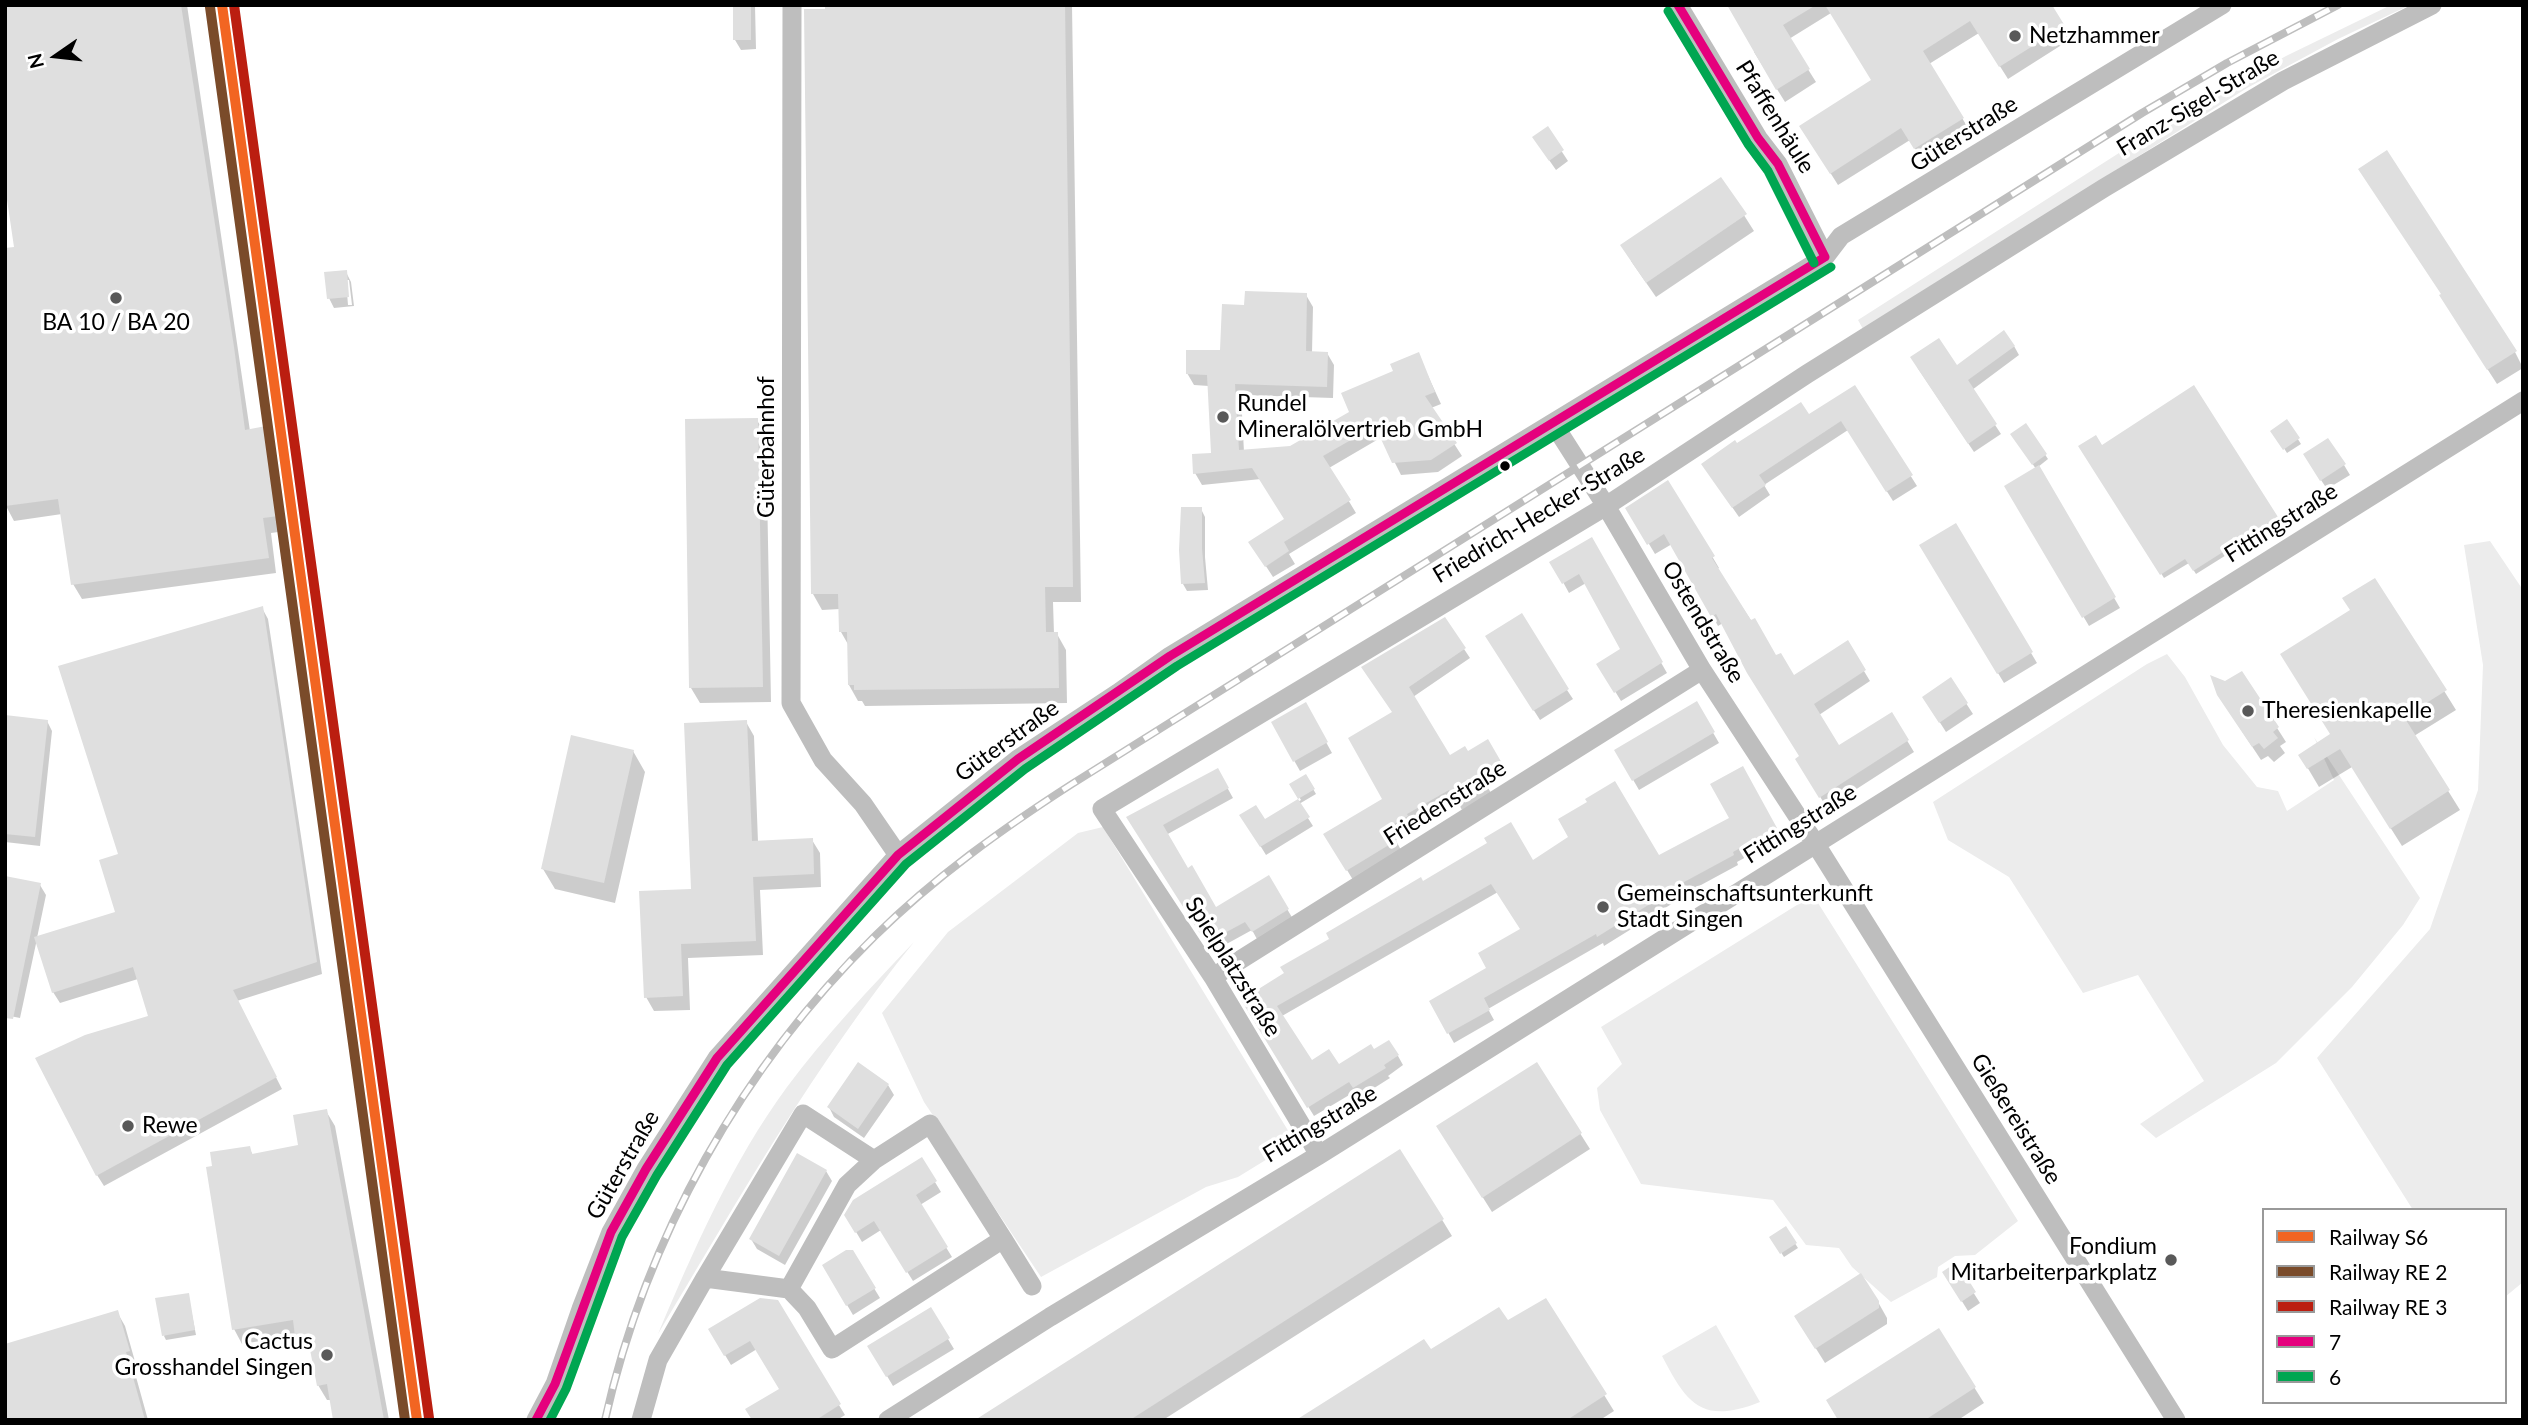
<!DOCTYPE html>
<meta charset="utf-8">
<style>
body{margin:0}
#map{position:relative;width:2528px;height:1425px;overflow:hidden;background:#fff;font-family:Lato,sans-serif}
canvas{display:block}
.frame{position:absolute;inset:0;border:7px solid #000;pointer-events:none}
.legend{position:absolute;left:2262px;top:1208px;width:245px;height:196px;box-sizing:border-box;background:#fff;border:2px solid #999;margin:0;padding:9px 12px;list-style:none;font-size:21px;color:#000}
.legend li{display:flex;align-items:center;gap:14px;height:35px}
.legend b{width:35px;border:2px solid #999}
.north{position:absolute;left:21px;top:21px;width:70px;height:70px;-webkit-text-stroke:5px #fff;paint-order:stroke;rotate:256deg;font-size:19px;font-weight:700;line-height:28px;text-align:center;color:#000}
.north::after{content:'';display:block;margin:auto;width:24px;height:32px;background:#000;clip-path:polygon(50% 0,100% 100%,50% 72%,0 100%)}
</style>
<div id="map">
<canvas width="2528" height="1425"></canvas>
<div class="frame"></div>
<ul class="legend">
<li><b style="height:9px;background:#f26522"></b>Railway S6</li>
<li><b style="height:9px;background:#7a4b2a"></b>Railway RE 2</li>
<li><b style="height:9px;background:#bb1e10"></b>Railway RE 3</li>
<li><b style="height:9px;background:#e5007d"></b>7</li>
<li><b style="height:9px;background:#00a651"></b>6</li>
</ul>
<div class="north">N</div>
</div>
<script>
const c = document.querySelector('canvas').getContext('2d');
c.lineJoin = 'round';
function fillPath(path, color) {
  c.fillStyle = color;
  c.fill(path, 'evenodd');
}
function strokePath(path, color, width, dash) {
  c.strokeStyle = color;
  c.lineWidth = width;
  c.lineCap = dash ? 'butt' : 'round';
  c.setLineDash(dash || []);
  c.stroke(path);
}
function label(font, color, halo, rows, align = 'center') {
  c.font = font + ' Lato,sans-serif';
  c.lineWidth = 7;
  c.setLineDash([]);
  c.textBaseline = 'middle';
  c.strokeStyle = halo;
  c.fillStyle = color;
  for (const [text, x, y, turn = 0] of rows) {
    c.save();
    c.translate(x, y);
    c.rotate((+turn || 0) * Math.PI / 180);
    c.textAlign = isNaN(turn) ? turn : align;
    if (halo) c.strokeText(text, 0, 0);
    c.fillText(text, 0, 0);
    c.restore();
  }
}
fillPath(new Path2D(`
 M2391,5h19l-72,34 -91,49 -384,241 -5,-9 311,-199 117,-65z
 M2490,541l33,49v692l-18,15v-87h-92l-96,-152 113,-129 48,-139 5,-125 -19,-120z
 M2167,654l18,23 38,68 34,42 21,4 9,20 47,-31 -20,-43 106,161 -17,27 -51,62 -76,76 -120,75 -16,-14 64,-43 -66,-106 -55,18 -74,-116 -61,-37 -15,-38 214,-138z
 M1103,827l192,315 -57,35 -32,10 -165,90 -117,-175 -42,-89 66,-81 130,-99z
 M1813,895l205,326 -43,34 -20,1 -17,11 -1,10 -46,25 -39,-35 -13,-19 -33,-3 -33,-45 -132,-16 -41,-74 -3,-22 25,-24 -21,-37z
 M914,942c-99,122 -176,258 -256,392 36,-85 74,-172 129,-247 39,-52 82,-98 127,-145z
 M1716,1325l44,77c-58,23 -73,2 -98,-46z`), '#ececec');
fillPath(new Path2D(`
 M5,5h182l63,426 15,-3 9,15 12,88 -15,2 5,40 -194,26 -9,-15 -11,-70 -48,7 -8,-15 10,-257z
 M735,5h20l1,44 -15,1 -6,-10z
 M827,5h245l9,597h-28l1,32h3l9,16 1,53 -202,3 -3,-5h-4l-9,-16v-39l-8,-14 -1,-23 -18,1 -9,-16z
 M1737,5h320l-5,3 19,31 -63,40 -29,-46 -50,31 41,67 -48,29 -12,-20 -72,45 -29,-46 64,-58 -42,-68 -42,26 27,43 -31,20 -31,-50 2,-1z
 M1547,129l21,32 -12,9 -16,-23z
 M1721,179l33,52 -98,66 -25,-36z
 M346,272l5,10 3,24 -20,2 -5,-10zM346,280h3l3,25h-4z
 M1306,295l7,12 -1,46h15l7,12 -1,33 -92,-3 3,57 47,-5 61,-34 43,-41 23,-18 23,50 -10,4 31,48 -24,16 -37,3 -19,-38 -53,31 27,45 -67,41 6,10 -22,13 -15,-23 28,-34 -25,-41 -59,6 -7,-12 17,-18 -3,-69 -15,-1 -7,-12 35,-21 24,-45z
 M2450,311l65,41 8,16 -26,16z
 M2014,346l5,9 -47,35 29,44 -27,18 -57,-85h40z
 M1855,387l62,99 -24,15 -45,-71 -84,55 6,10 -31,22 -30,-43 28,-28 71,-29z
 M2193,388l86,134 -83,52 -7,-11 -25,15 -83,-131h20z
 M757,420l9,15 5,267 -71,1 -9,-15z
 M2287,422l14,22 -14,9 -14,-22z
 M2026,426l22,33 -10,8 82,141 -31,18 -83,-140 30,-17 -23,-34z
 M2311,465h33l6,10 -23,14z
 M1668,482l51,86 -2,1 59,89 18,20 53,-35 23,38 -51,34 19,32 53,-33 23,38 -87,56 -30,-49 4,-2 -78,-134 -5,3 -46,-82 -17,10 -27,-45z
 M1201,509l4,8v40l3,33 -21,1 -4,-7z
 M1955,525l82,138 -33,20 -83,-137z
 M1591,540l76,133 -46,28 -22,-36 24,-15 -37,-67 -17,10 -17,-31z
 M2375,580l81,130 -42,26 46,74 -58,36 -50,-79 -33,20 -19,-32 32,-20 19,-124z
 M262,608l6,11 54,355 -85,27 45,88 -178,97 -7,-11 53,-158 -12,-38 -78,24 -7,-11 -16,-53 -17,79 -15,-3 35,-130 6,10 -9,43 80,-25 3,-58z
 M1493,646l74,44 6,9 -33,21z
 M1464,649l6,9 -57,39 37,60 17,-4 20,-12 20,34 -20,11 4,7 -29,17 -6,-11 -62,38 7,13 -48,30 -27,-45 58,-35 10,-87 -25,-36z
 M2242,673l44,69 -6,4 5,7 -11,9 -6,-6 -7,4 -33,-50 -2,-27z
 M1951,680l22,34 -27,18 -16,-25z
 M1696,703l23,40 -80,47 -23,-40z
 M1305,704l27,49 -32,18 -27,-48z
 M47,721l5,10 -12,115 -35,-4v-116z
 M746,722l8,14 4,106 54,-2 8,13 1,34 -61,3 3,65 -75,3 2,52 -36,1 -8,-14 46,-106z
 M633,751l12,21 -30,131 -60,-14 -12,-20z
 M1742,768l39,70 -44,24 1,3 -61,33 1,2 -74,46 -1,-3 -115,66 6,11 -40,23 -23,-41 58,-33 33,-39 -24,-38 -216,124 29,46 27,4 36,-14 24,4 5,9 -15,11 2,2 -30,19 -4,-6 -42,25 -71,-115 180,-118 110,-20 126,-6 73,-39z
 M1218,771l15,27 -67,37 21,35 28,40 53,-33 25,42 -35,22 -6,-11 -40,22 -83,-134z
 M1306,777l10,17 -17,10 14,22 -47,29 -24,-39 23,6 36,-22 -9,-15z
 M1536,1064l54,85 -98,63 -44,-70z
 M888,1085l6,10 -30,43 -30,-21 -5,-10z
 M326,1111l9,15 54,294h-54l-3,-20h-5l-9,-15 -6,-35 -6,1 -9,-16 -55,9 -8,-15 15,-181 4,7 47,-8z
 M1400,1151l52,85 -289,184h-185z
 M921,1159l20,33 -21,13 32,52 -39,24 -32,-51 -19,12 -16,-27z
 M826,1171l6,10 -47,84 -28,-16 -6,-10z
 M1785,1228l13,20 -14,9 -13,-20z
 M852,1252l28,46 -27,17 -29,-49z
 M1956,1265l24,38 -12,8 -18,-29z
 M188,1294l8,41 -30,5 -2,-4z
 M1546,1301l68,110 -14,9h-301l132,-68 76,-29z
 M777,1302l68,113 -8,5h-83l27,-31 -24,-40 -26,16 -21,-35z
 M1878,1302l9,16v6l-62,39 -20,-32z
 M930,1309l24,40 -61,37 -24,-40z
 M117,1312l8,14 11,39 -3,1 15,54h-143z
 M1939,1331l45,72 -26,17h-119z`), '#0003');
fillPath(new Path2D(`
 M5,5h176l53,342 11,83 21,-4 12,90 -15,2 6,40 -198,27 -13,-86 -53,7v-258l9,-1 -9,-61z
 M733,5h18v35h-18z
 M825,5h240l8,582h-28l1,45h12l1,56 -205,2v-5h-6l-1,-53h-8l-1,-38h-27l-7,-585h21z
 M1727,5h89l-33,20 27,44 -34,21z
 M1825,5h227l13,21 -66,41 -29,-46 -47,30 41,67 -50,31 -13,-21 -71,46 -31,-48 72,-46z
 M1548,126l16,24 -15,11 -17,-24z
 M2387,150l130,201 -30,19 -48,-75 2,-1 -83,-125z
 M1721,177l26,37 -101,69 -26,-38z
 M347,270l2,27 -22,2 -3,-27z
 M1245,291l62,2 -1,58 22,1 -1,35 -92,-3 4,66 51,-4 59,-34 -8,-19 52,-22 -3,-7 29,-12 16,40 -10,4 32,47 -26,17 -39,3 -17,-37 -52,30 28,44 -67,42 5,9 -24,16 -17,-25 36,-23 -32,-51 -59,6 -1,-20 19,-1 -4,-78 -21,-1v-24h34l2,-46 22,1z
 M2004,330l11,16 -47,34 29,44 -29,20 -58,-87 29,-19 18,27z
 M1855,385l58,90 -27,17 -45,-71 -82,54 7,10 -34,23 -31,-44 34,-24 2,3 64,-41 8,12z
 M2194,385l84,132 -85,54 -8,-12 -25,16 -82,-129 18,-11 6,10z
 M758,418l5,269 -74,1 -4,-269z
 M2287,419l13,19 -17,12 -13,-19z
 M2026,423l21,31 -15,11 -22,-31z
 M2328,438l18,26 -26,17 -17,-27z
 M2039,465l77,132 -34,21 -78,-132z
 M1668,480l47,76 -3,2 39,62 4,-2 21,37 5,-2 13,22 54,-35 18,30 -52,34 25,41 53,-33 17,28 -90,58 -24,-39 4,-3 -52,-83 -31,-59 -5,3 -47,-83 -17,11 -22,-37z
 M1181,507h21v42l3,34 -24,1 -2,-34z
 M1956,523l77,129 -36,22 -78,-129z
 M1592,537l71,125 -49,31 -18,-29 24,-15 -41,-75 -17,10 -13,-22z
 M2375,578l72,112 -43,27 46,73 -60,39 -50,-80 -33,20 -9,-14 32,-21 -50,-80 70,-44 -8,-12z
 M263,606l54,356 -84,28 44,87 -181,99 -61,-118 50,-23 63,-19 -15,-49 -81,26 -18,-56 81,-25 -16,-52 19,-6 -60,-188z
 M1522,613l47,76 -36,22 -48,-75z
 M1445,617l21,31 -57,39 41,68 15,-9 3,5 20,-12 15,26 -20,11 4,6 -32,20 -6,-12 -42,24 1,2 -19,11 8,13 -51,31 -23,-37 59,-35 -34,-61 44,-26 -31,-45z
 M2242,671l37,56 -6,5 5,6 -14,11 -5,-6 -7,4 -35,-52 -7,-20 15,6z
 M1951,677l17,26 -29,20 -17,-26z
 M1697,701l18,31 -83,49 -18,-31z
 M1306,702l22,40 -35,20 -22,-40z
 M5,715l43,5 -13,117 -30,-3z
 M747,720l5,121 61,-3 1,36 -61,3 3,64 -75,3 2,52 -39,2 -5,-107 52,-2 -7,-166z
 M571,735l63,15 -30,133 -63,-14z
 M1743,766l34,62 -44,24 1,3 -61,33 1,1 -77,48 -1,-3 -112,64 6,12 -43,24 -18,-33 57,-33 -8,-15 42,-24 -29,-45 -214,122 35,54 17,-11 10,15 32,-20 3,5 15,-9 10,15 -15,10 2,3 -33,20 -4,-6 -42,26 -66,-108 43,-27 -4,-6 49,-28 -3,-6 95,-56 2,4 64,-38 -3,-5 27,-16 22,38 35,-23 -10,-18 29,-17 -2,-3 30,-18 44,74 70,-37 -19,-34z
 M1218,768l11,20 -66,37 25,43 4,-3 24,42 53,-32 20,34 -37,23 -7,-10 -39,21 -80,-126z
 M1306,774l9,15 -17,10 -9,-15z
 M1298,799l12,18 -50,30 -21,-32 17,-10 9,14z
 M5,876l36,7 -28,136 -8,-1z
 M858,1062l31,22 -31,45 -31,-22z
 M1537,1062l45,71 -100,65 -46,-72z
 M327,1109l57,311h-51l-6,-36 -10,2 -10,-52 -12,2 -2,-16 -61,10 -26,-163 6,-1 -2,-14 40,-6 2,8 46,-9 -5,-30z
 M1400,1149l44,70 -314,201h-155z
 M797,1153l30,17 -48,86 -30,-17z
 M922,1157l15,24 -21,14 32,52 -42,26 -32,-52 -19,12 -11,-18 9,-15z
 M1786,1226l11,17 -17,11 -11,-17z
 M846,1250h7l23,38 -30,18 -24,-41z
 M1957,1262l19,30 -15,10 -19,-30z
 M1861,1273l18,28v7l-64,41 -21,-33z
 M189,1293l6,37 -33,6 -7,-38z
 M760,1298l18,2 63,104 -25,16h-64l-7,-11 34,-20 -29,-48 -26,15 -16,-27z
 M1546,1298l61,96 -40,26h-271l128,-81 7,10 68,-42 9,13z
 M931,1307l19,31 -64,39 -19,-31z
 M118,1310l12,41 -4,1 19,68h-140v-76z
 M1939,1328l37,59 -51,33h-87l-12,-20z`), '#dfdfdf');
strokePath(new Path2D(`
 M792,5l-1,698 32,57 40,44 35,51
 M1678,5l80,133 20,26 47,93
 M1553,423l53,83 96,164 113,173 361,577
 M1213,977l489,-307
 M1319,1155l-106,-178 -111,-168 504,-303 201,-132 297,-186 179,-107 149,-76
 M874,1160l56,-36 73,115
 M705,1278l98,-164 71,46 -27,25 -58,104
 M536,1420l19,-36 26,-75 30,-77 35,-63 71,-111 181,-203 120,-96 100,-66 52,-37 655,-399 16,-21 381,-231
 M641,1420l17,-60 47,-82 84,11 18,19 25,41 171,-110 29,47
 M888,1420l162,-103 269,-162 1204,-754`), '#bebebe', 19);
const rail = new Path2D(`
 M605,1420c41,-183 137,-353 270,-484 60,-59 127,-107 197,-152l1070,-671 85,-50 111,-58`);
strokePath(rail, '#bebebe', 8);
strokePath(rail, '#fff', 5, [16]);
strokePath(new Path2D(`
 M1678,5l80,133 20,26 47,93
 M536,1420l19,-36 56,-152 35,-63 71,-111 181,-203 120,-96 152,-103 655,-399`), '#e5007d', 9);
strokePath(new Path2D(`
 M1668,11l80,133 20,27 46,92
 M550,1420l16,-31 56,-152 35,-62 70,-110 179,-201 119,-95 152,-103 654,-399`), '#00a651', 9);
strokePath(new Path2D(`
 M222,5l195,1415`), '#f26522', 10);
strokePath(new Path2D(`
 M210,7l195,1413`), '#7a4b2a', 10);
strokePath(new Path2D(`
 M234,5l195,1413`), '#bb1e10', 10);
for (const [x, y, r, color] of [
 [2015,36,7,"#595959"],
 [116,298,7,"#595959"],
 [1223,417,7,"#595959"],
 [1505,466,6,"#000"],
 [2248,711,7,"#595959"],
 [1603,907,7,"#595959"],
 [128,1126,7,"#595959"],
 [2171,1260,7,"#595959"],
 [327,1355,7,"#595959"]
]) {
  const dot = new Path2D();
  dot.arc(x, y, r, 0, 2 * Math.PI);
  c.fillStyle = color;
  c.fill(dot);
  strokePath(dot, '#fff', 2.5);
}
label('23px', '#000', '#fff', [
 ["Netzhammer",2029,36],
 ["BA 10 / BA 20",116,323,"center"],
 ["Rundel",1237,404],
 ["Mineralölvertrieb GmbH",1237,430],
 ["Theresienkapelle",2262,711],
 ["Gemeinschaftsunterkunft",1617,894],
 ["Stadt Singen",1617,920],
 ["Rewe",142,1126],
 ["Fondium",2157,1247,"right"],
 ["Mitarbeiterparkplatz",2157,1273,"right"],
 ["Cactus",313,1342,"right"],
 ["Grosshandel Singen",313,1368,"right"]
], 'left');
label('23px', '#000', '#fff', [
 ["Franz-Sigel-Straße",2198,103,-31],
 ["Pfaffenhäule",1775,117,58],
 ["Güterstraße",1964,134,-32],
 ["Güterbahnhof",767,447,-90],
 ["Friedrich-Hecker-Straße",1539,515,-31],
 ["Fittingstraße",2281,523,-32],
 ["Ostendstraße",1703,622,59],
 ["Güterstraße",1007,741,-36],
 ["Friedenstraße",1445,803,-32],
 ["Fittingstraße",1800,824,-32],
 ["Spielplatzstraße",1233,967,58],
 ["Gießereistraße",2016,1119,58],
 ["Fittingstraße",1320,1124,-31],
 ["Güterstraße",623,1165,-60]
]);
</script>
